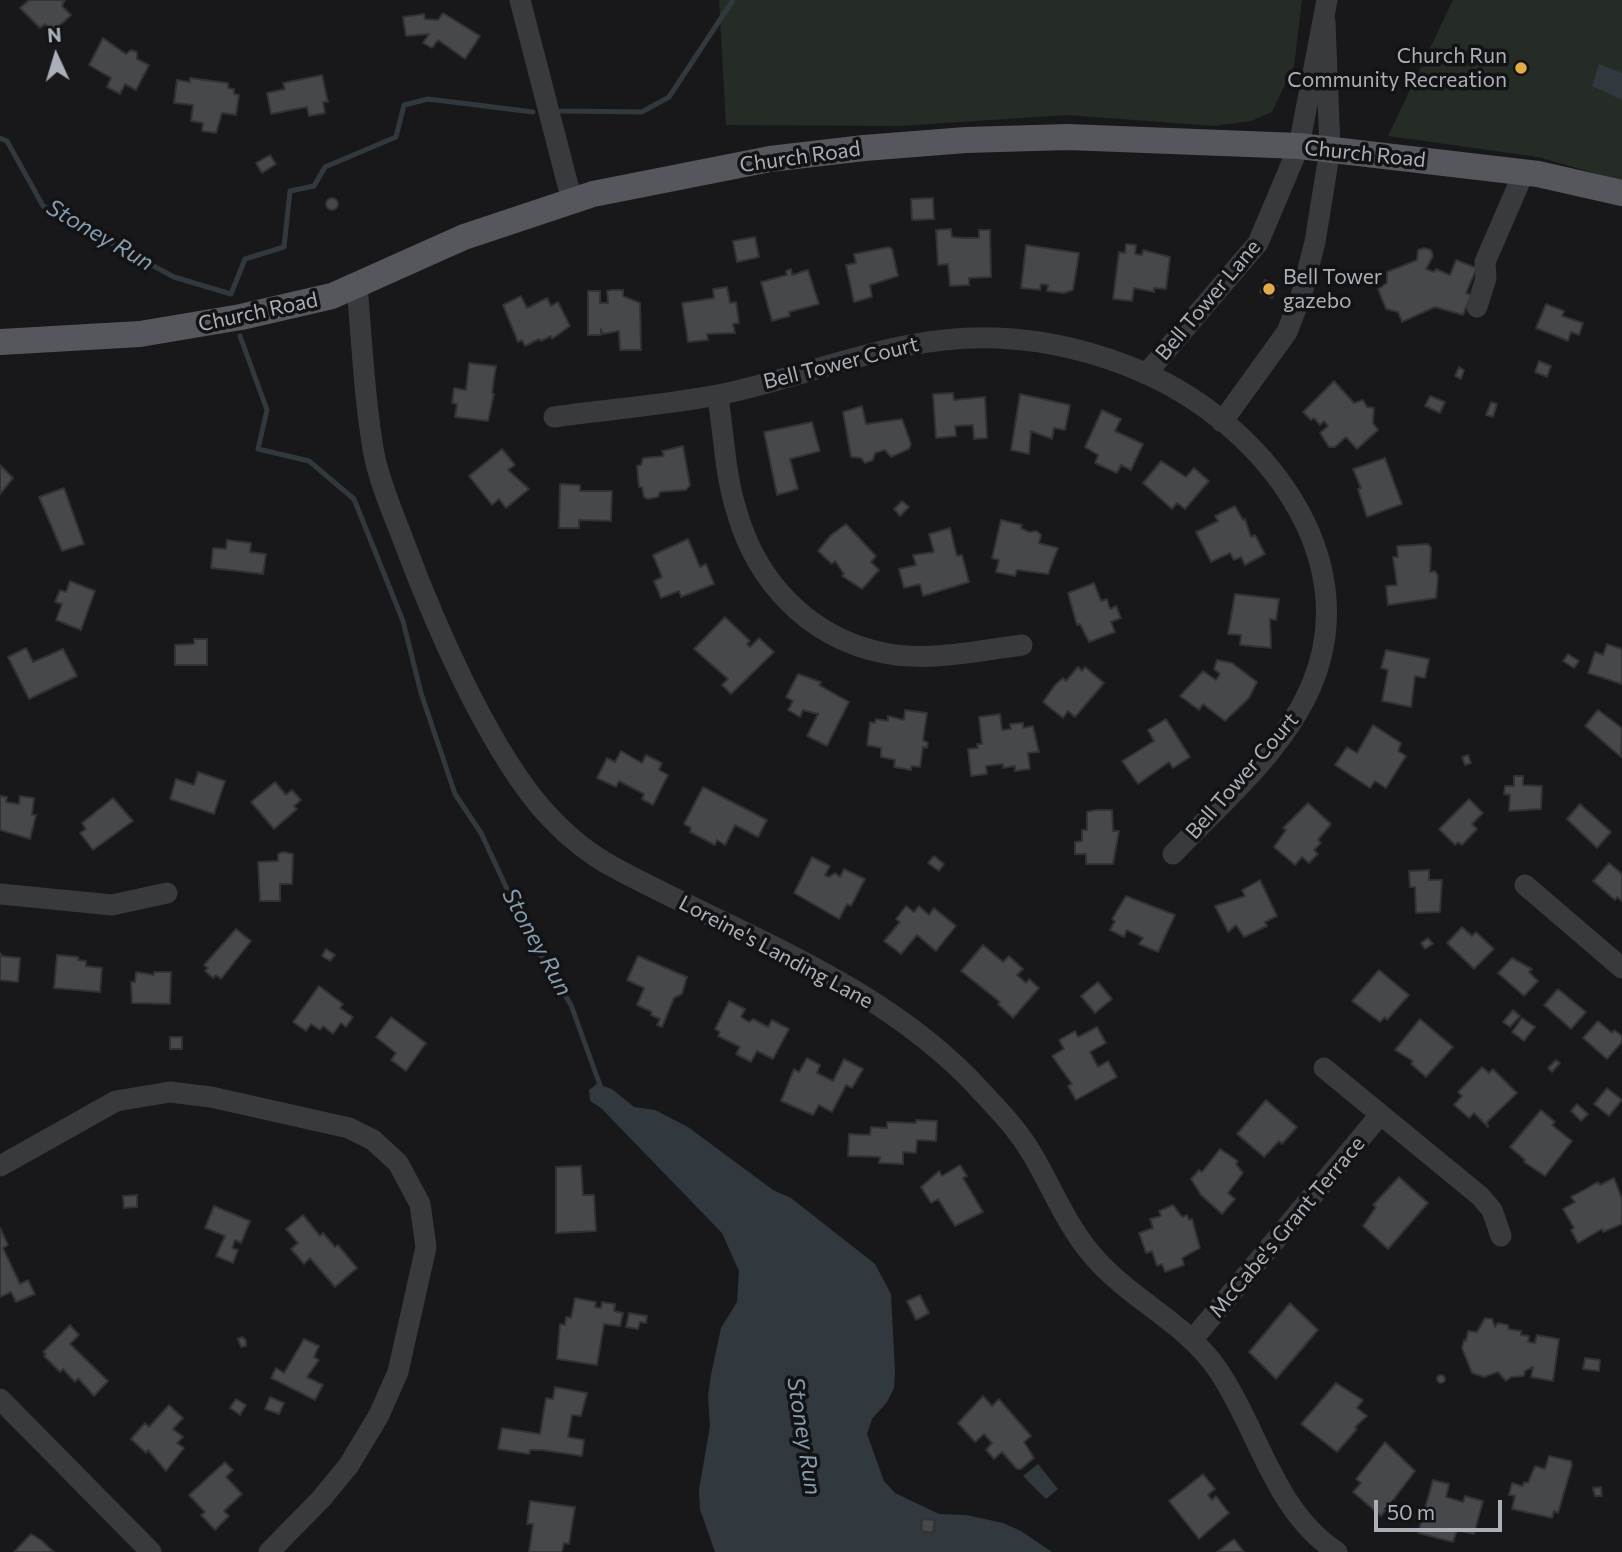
<!DOCTYPE html>
<style>
body{margin:0}
#map{position:relative;width:1622px;height:1552px;overflow:hidden;background:#18181a;font-family:Commissioner,sans-serif}
canvas{display:block}
.north{position:absolute;left:21px;top:21px;width:70px;height:70px;-webkit-text-stroke:5px #131315;paint-order:stroke;rotate:356deg;font-size:19px;font-weight:700;line-height:28px;text-align:center;color:#abafb8}
.north::after{content:'';display:block;margin:auto;width:24px;height:32px;background:#abafb8;clip-path:polygon(50% 0,100% 100%,50% 72%,0 100%)}
.scale{position:absolute;left:1374px;top:1500px;width:128px;height:32px;box-sizing:border-box;border:4px solid #abafb8;border-top:0;padding-left:9px;font-size:21px;line-height:24px;white-space:nowrap;color:#abafb8;-webkit-text-stroke:5px #131315;paint-order:stroke}
</style>
<div id="map">
<canvas width="1622" height="1552"></canvas>
<div class="north">N</div>
<div class="scale">50 m</div>
</div>
<script>
const c = document.querySelector('canvas').getContext('2d');
c.lineJoin = 'round';
function fillPath(path, color) {
  c.fillStyle = color;
  c.fill(path, 'evenodd');
}
function strokePath(path, color, width, dash) {
  c.strokeStyle = color;
  c.lineWidth = width;
  c.lineCap = dash ? 'butt' : 'round';
  c.setLineDash(dash || []);
  c.stroke(path);
}
function label(font, color, halo, rows, align = 'center') {
  c.font = font + ' Commissioner,sans-serif';
  c.lineWidth = 7;
  c.setLineDash([]);
  c.textBaseline = 'middle';
  c.strokeStyle = halo;
  c.fillStyle = color;
  for (const [text, x, y, turn = 0] of rows) {
    c.save();
    c.translate(x, y);
    c.rotate((+turn || 0) * Math.PI / 180);
    c.textAlign = isNaN(turn) ? turn : align;
    if (halo) c.strokeText(text, 0, 0);
    c.fillText(text, 0, 0);
    c.restore();
  }
}
fillPath(new Path2D(`
 M719,0h583l-8,66 -22,46 -21,9 -37,5 -147,-11 -167,11 -174,-1z
 M1453,0h169v181l-84,-24 -150,-21z`), '#242c25');
fillPath(new Path2D(`
 M1599,64l23,9v27l-30,-14z
 M597,1084l15,5 22,18 21,3 33,17 85,63 18,8 84,66 16,30 4,78 -1,16 -7,14 -15,17 -5,15 17,47 11,12 44,21 27,1 37,8 18,8 31,21h-337l-15,-43 -1,-19 11,-64 -2,-30 3,-21 10,-47 16,-26 2,-31 -17,-38 -121,-125 -11,-7 -1,-11z
 M1038,1464l20,25 -12,10 -23,-23z`), '#31393f');
strokePath(new Path2D(`
 M561,111l81,1 27,-15 64,-97
 M0,138l7,3 36,65 131,71 57,17 14,-35 39,-12 6,-56 24,-5 11,-19 71,-30 8,-32 24,-6 105,13
 M240,336l27,74 -9,39 51,12 45,38 49,122 18,72 34,101 26,39 47,101 43,71 30,83`), '#31393f', 5);
const building = new Path2D(`
 M29,0h36l-3,6 9,9 -18,17 -8,-8 -5,4 -20,-20z
 M443,13l37,23 -15,23 -27,-19 -6,8 -9,-5 6,-9 -23,2 -3,-19 21,-3 1,5 13,1z
 M103,38l23,16 5,-4 6,2v7l12,6 -13,25 -11,-6 -5,10 -13,-7 4,-9 -22,-13z
 M322,75l6,27h-5l2,11 -16,3 -2,-9 -36,7 -4,-21 18,-4 -2,-6z
 M190,78l38,5v5l6,1v5l5,1 -3,20 -14,-2 -6,20 -14,-2 1,-8 -12,-2 2,-16 -19,-2 3,-23 13,2z
 M270,155l6,9 -14,9 -6,-10z
 M326 204a6 6 0 1 1 12 0a6 6 0 1 1-12 0Z
 M933,198l1,21 -22,1 -1,-21z
 M951,229l1,8 12,1h15v-8h11l1,47 -22,1v7l-19,1 -2,-22 -10,1 -2,-35z
 M755,237l4,20 -22,5 -4,-21z
 M1126,244l10,1 -1,9 7,1 1,-5 27,7 -4,32 -12,-1v4l-20,-4 -2,13 -19,-2 6,-47 6,1z
 M1026,245l53,8 -6,37 -9,3 -17,-2 1,-6 -7,-1 -1,6 -19,-2z
 M889,247l3,2 6,27 -28,9 2,12 -18,5 -8,-37 10,-2 -2,-9z
 M1424,248l7,2 2,6 -7,13 8,3 2,-3 14,6 6,-15 21,8 -11,25 5,2 -8,20 -28,-8 -33,15 -4,-10 -12,-3 -8,-20 9,-6v-11l30,-12 1,-10z
 M791,269l1,6 16,-5 11,34 -30,8 1,4 -18,5 -11,-39 26,-7 -1,-4z
 M1265,280l12,6 -5,12 -12,-6z
 M727,287l3,16 6,-1 3,21 -6,1 2,9 -28,1 1,6 -20,2 -6,-39 32,-5 -1,-9z
 M612,290h11v6l17,7 1,47h-21l-1,-19 -16,3 -2,-5v6h-13v-44h12v12h8l-1,-12z
 M521,296l6,12 20,-10 4,8 7,-4 12,24 -18,13 -1,-3 -10,5 -2,-2 -14,7 -3,-6 -4,2 -15,-37z
 M1546,304l18,7 -2,5 21,7 -4,12 -8,-3 -3,9 -32,-13z
 M1539,361l12,5 -4,11 -12,-5z
 M469,363l27,3 -4,27 2,1 -6,27 -33,-4 2,-13 -5,-1 2,-15 12,2z
 M1459,367l5,3 -3,9 -6,-3z
 M1334,381l20,22 9,-3 4,7 7,1 -1,15 5,7 -21,19 -11,-12 -11,10h-6l-9,-14 8,-7 -4,-5 -4,4 -6,-7 -3,2 -8,-8z
 M953,393l1,7 31,-3 2,41 -13,1 -1,-14 -18,1 1,10 -20,2 -3,-44z
 M1020,394l50,11 -5,25 -11,-2 -2,11 -21,-8 -2,23 -18,-4z
 M1430,396l15,6 -5,11 -15,-7z
 M1491,402l6,2 -4,13 -7,-2z
 M862,406l4,18 36,-5 9,25 -2,5 -18,8 -6,-7 -10,3 -2,7 -8,3 -4,-5 -10,-1 -8,-45z
 M1102,410l19,9 -6,12 28,13 -12,26 -10,-5 -4,8 -22,-10 3,-8 -13,-8z
 M812,422l8,29 -30,8 8,30 -21,6 -13,-63z
 M683,446l7,39 -4,5 -26,2 -2,5 -10,2 -4,-2 -2,-10h-3l-2,-21 4,-1 2,-7 21,-2 -2,-5z
 M502,449l13,16 -7,5 21,19 -23,19 -7,-9 -7,6 -23,-29z
 M1385,458l17,46 -35,13 -9,-28 3,-1 -8,-19z
 M1161,461l25,16 8,-9 15,13 -24,28 -8,-6 -5,6 -29,-26z
 M0,465l13,13 -13,16z
 M560,484l20,1v6h32l-1,30 -32,-1v8h-20z
 M64,488l20,56 -22,7 -23,-54z
 M902,501l7,6 -9,9 -6,-7z
 M1235,506l8,14 2,-1 6,18 4,-2 10,19 -20,11 -4,-8 -7,3 -4,-7 -19,9 -15,-30 22,-11 -3,-5z
 M1001,520l21,5 -1,3 8,4 8,-1 4,4 -2,8 19,5 -10,26 -31,-4 -2,6 -19,-4 3,-12 -7,-2z
 M846,524l30,32 -5,6 8,8 -17,19 -20,-13 2,-2 -9,-13 -3,3 -14,-13 13,-16z
 M950,528l7,28 5,-1 7,27 -46,14 -3,-12 -16,4 -5,-19 17,-4 -3,-10 21,-3 -5,-18z
 M688,539l12,28 6,-3 8,20 -33,13 -2,-6 -18,7 -7,-17 8,-4 -9,-22z
 M227,540l24,3 -1,9 16,2 -3,20 -52,-6 2,-20 13,1z
 M1428,544l3,4 -1,24 5,-1 3,5 -2,22 -48,7 -2,-19 11,-1 -4,-28h5l-1,-11z
 M70,581l25,10 -14,39 -25,-10 6,-16 -7,-2 5,-12 6,2z
 M1094,583l7,18 6,-2 3,10 6,-3 5,12 -10,4 4,10 -26,10 -9,-18 -3,1 -9,-32z
 M1235,594l44,5 -3,21 -6,-1 1,29 -31,-3 1,-10 -13,-1z
 M725,617l25,24 -3,3 3,3 9,-9 15,14 -43,42 -9,-9 6,-6 -34,-30z
 M194,639h13v26h-32v-20l19,-1z
 M1607,644l15,5v35l-34,-11 7,-21 8,3z
 M26,648l7,14 30,-13 14,27 -48,23 -21,-42z
 M1386,650l43,9 -4,19 -10,-2 -4,31 -29,-6 6,-31 -7,-2z
 M1568,654l11,7 -5,7 -11,-7z
 M1217,660l15,3 25,19 -8,16 -24,23 -22,-17 -4,6 -19,-14 23,-25 13,9 4,-6 -6,-5z
 M1078,667l4,4 3,-4 19,16 -29,34 -7,-6 -5,7 -20,-16 12,-17 8,-7 3,3z
 M798,674l23,8 -2,3 30,17 -22,44 -20,-10 11,-22 -15,-4 -3,7 -12,-7 5,-9 -7,-4z
 M905,710l22,3 -4,27 5,3 -1,5 -4,-1 -3,20 -8,-1 -1,4 -17,-3 1,-7 -14,-3v-9l-14,-3 3,-23 5,1 1,-4 12,2v-5l16,4z
 M1598,710l24,18 -1,29 -36,-31z
 M1000,714l2,16 9,-1 -1,-5 13,-1v5l10,-2 6,26 -11,1 2,16 -15,2v-5l-12,2v-4l-17,2 1,8 -16,2 -3,-27 10,-1 -1,-4h5l-3,-27z
 M1166,719l24,38 -17,11 -4,-6 -31,22 -16,-23 32,-20 -6,-11z
 M1373,725l28,18 -3,8 8,5 -20,32 -11,-7 -5,7 -35,-23 12,-18 10,6z
 M621,751l21,12 4,-8 16,8 -3,7 9,5 -15,30 -11,-6 2,-5 -25,-13 -3,6 -19,-9 10,-20 8,4z
 M1468,755l3,8 -6,2 -3,-8z
 M198,772l27,9 -11,33 -44,-15 6,-20 18,6z
 M1514,776h9v9l19,1 -1,23 -32,2 1,-16 -6,-1 1,-8h9z
 M275,782l11,13 6,-5 9,10 -7,6 3,3 -23,20 -23,-27z
 M703,787l64,33 -9,17 -23,-12 -10,20 -8,-5 -2,5 -25,-13 1,-4 -7,-4z
 M0,796l7,1 -1,5 13,2 1,-8 14,2 -2,17h4l-6,24 -30,-9z
 M113,798l20,23 -40,29 -13,-17 6,-4 -4,-6z
 M1469,799l14,14 -11,11 5,5 -15,16 -4,-3 -3,3 -16,-16z
 M1308,803l23,21 -13,16 3,3 -7,7 4,4 -9,9 -7,-6 -7,8 -21,-18 12,-17 -3,-2z
 M1580,804l31,28 -14,16 -30,-29z
 M1096,810h16l1,21h6l-6,33h-27v-10h-11v-12l7,-1v-11h5v-18z
 M283,852l10,2 -1,30h-12v17h-20l-2,-39 20,-1v-7z
 M934,856l10,8 -5,7 -11,-8z
 M812,857l18,9 -5,9 4,2 6,-4 5,4 4,-8 21,10 -14,27 -4,-2 -8,15 -45,-26z
 M1609,863l13,11v27l-5,-4 -2,3 -22,-19z
 M1429,870v10h13l-2,32 -24,1 -1,-26h-5l-1,-16z
 M1260,880l17,36 -12,6 2,4 -23,11 -8,-12 -8,7 -13,-26 30,-10 -3,-6z
 M1126,896l49,19 -17,37 -19,-8 4,-6 -16,-8 -3,7 -14,-7 5,-9 -3,-2z
 M906,906l8,6 5,-6 10,9 5,-7 22,18 -20,25 -19,-16 -16,19 -17,-13 16,-19 -4,-3z
 M1462,927l10,9 4,-4 18,17 -20,20 -27,-26z
 M236,929l15,12 -30,38 -5,-4 -3,3 -8,-7 3,-3 -4,-3z
 M1428,938l5,6 -8,5 -4,-6z
 M983,945l20,17 6,-6 14,13 -6,6 9,8 3,-4 10,9 -26,30 -15,-14 2,-2 -39,-31z
 M326,949l9,6 -5,6 -8,-5z
 M0,953l2,3 18,2 -2,24 -18,-2z
 M57,955l21,2v3l8,1v5l16,2 -2,24 -46,-4z
 M638,956l49,21 -5,17 -8,4 -12,29 -5,-2 3,-6 -9,-4 1,-3 -15,-7 7,-17 -17,-8z
 M1512,958l20,11 -3,3 9,9 -14,15 -26,-23z
 M1379,970l30,25 -22,25 -2,-3 -5,5 -28,-21z
 M136,972l18,3v-3h17l-1,32 -38,-1 -1,-21h4z
 M1098,982l14,17 -17,14 -14,-17z
 M319,986l24,18 -3,4 13,9 -7,10 -5,-4 -8,11 -10,-8 -3,4 -9,-6 -5,7 -13,-9z
 M1558,989l28,23 -15,17 -27,-24z
 M729,1001l16,8 -4,8 8,5 4,-3 15,8 4,-7 17,9 -16,30 -16,-8 -6,11 -15,-8 4,-7 -22,-11 2,-4 -5,-3z
 M1513,1010l7,6 -10,11 -7,-5z
 M391,1017l35,26 -20,28 -15,-11 5,-7 -20,-16z
 M1522,1018l13,9 -11,14 -12,-9z
 M1420,1019l33,28 -27,30 -15,-13 2,-3 -18,-11z
 M1598,1021l14,12 2,-3 8,6v6l-15,17 -24,-21z
 M1097,1027l9,16 -16,9 8,15 10,-6 9,16 -41,23 -8,-14 4,-2 -20,-28 12,-7 -5,-9 16,-9 3,6z
 M170,1037h12v12h-12z
 M807,1058l13,7 -3,8 16,8 11,-22 19,10 -11,19 -6,-3 -14,27 -13,-7 -6,10 -32,-14 13,-32 5,3z
 M1556,1060l4,3 -8,9 -4,-4z
 M1482,1067l7,6 4,-4 24,24 -30,29 1,5 -14,-14 -5,5 -15,-13 8,-9 -4,-4z
 M1607,1088l15,12 -13,16 -15,-12z
 M1266,1100l31,27 -15,17 -3,-3 -15,16 -27,-23z
 M1577,1104l11,10 -7,7 -10,-10z
 M1541,1110l14,12 -3,3 20,16 -27,35 -21,-14 1,-2 -15,-13z
 M916,1120l21,1 -1,20 -19,-1 -1,13 -13,-1v12l-24,-1 1,-6 -32,-1 1,-22 21,1 1,-8 16,1v-6l29,1z
 M1220,1149l18,12 -2,3 7,9 -15,20 7,6 -13,15 -21,-19 -10,-16 8,-9 3,2z
 M960,1165l7,11 -4,2 20,34 -28,14 -17,-27 -7,4 -10,-16 18,-16 3,5z
 M581,1166l2,29h11l2,36 -40,2v-66z
 M1399,1177l29,26 -40,46 -25,-23 13,-19 -3,-2z
 M1614,1178l8,21v25l-19,8 -1,-3 -24,14 -7,-13 3,-2 -11,-19 12,-7 -4,-5 27,-15 2,3z
 M137,1195v12l-13,1 -1,-12z
 M1173,1205l9,12 5,-2 2,5 3,-1 8,29 -18,10 2,7 -19,7 -3,-8 -5,2 -5,-15 -6,2 -7,-20 14,-5 -3,-9 11,-3 -2,-5z
 M214,1206l36,15 -9,22 -6,-3 -3,8 6,2 -5,13 -17,-7 9,-20 -20,-8z
 M303,1215l17,21 3,-3 12,14 3,-2 19,23 -22,19 -25,-29 -6,6 -13,-15 7,-6 -12,-14z
 M0,1228l8,17 -5,3 17,36 8,-4 7,14 -19,8 -5,-10 -11,5z
 M920,1295l9,18 -13,7 -9,-19z
 M575,1298l21,4 -1,5 6,1 1,-6 13,2 -1,7 9,2 -3,13 -16,-2 -7,41 -40,-6 3,-35 5,1 1,-8 5,1z
 M1290,1303l28,27 -42,49 -27,-27z
 M629,1313l18,3 -1,7 -6,-1 -2,7 -12,-2z
 M1485,1318l7,1 3,8 3,-4 10,2v4l13,2v4l8,1 -1,6 7,1 2,-8 22,4 -6,42 -22,-4 2,-10 -8,4 -1,5 -13,1 -5,4 -8,-9 -14,5 -12,-4 -10,-25 2,-8 2,1 2,-10 9,1z
 M70,1325l9,10 -9,9 38,37 -14,15 -16,-18 -3,4 -12,-13 -3,3 -16,-16 2,-2 -3,-2z
 M242,1337l4,3v6l-5,1 -3,-8z
 M304,1339l15,7 -5,11 5,3 -12,17 16,8 -8,15 -44,-22 5,-10 8,5z
 M1585,1358l15,2 -1,11 -16,-2z
 M1437 1379a4 4 0 1 1 8 0a4 4 0 1 1-8 0Z
 M1336,1383l27,17 -6,8 10,8 -12,11 2,2 -20,23 -36,-28z
 M555,1387l32,6 -6,23 -9,-1 -4,22 16,3 -2,16 -40,-6h-12l-1,4 -31,-5 4,-21 38,6 6,-36 7,1z
 M983,1396l9,10 7,-7 32,37 -7,6 10,16 -13,11h-4l-15,-17 -8,7 -8,-9 6,-7 -8,-9 -9,8 -17,-19z
 M270,1397l14,6 -5,11 -14,-5z
 M236,1399l10,6 -6,10 -10,-7z
 M169,1405l14,13 -10,11 10,8 -6,6 7,5 -18,23 -18,-21 -2,3 -15,-14 14,-16 4,4z
 M1385,1442l30,29 -34,45 -28,-24 8,-9 -5,-4z
 M1549,1456l22,5 1,4 -14,48 -4,-2 -2,7 -40,-9 3,-13 -6,-1 3,-12 11,3 1,-4 4,1 7,-17 10,3z
 M225,1462l8,8 -7,7 16,17 -18,17 5,5 -14,14 -14,-15 4,-3 -16,-17z
 M1203,1474l12,15 -7,6 4,5 4,-4 13,17 -30,26 -30,-38z
 M1433,1480l16,4 -3,13 17,5 2,-6 18,5 -9,33 -17,-4 -4,12 -35,-9z
 M1601,1487l1,9h-7l-2,-8z
 M530,1501l45,6 -6,37 -5,-1 -2,9h-33l4,-28h-6z
 M922,1519l13,1 -2,13 -12,-2z
 M31,1534l10,6 13,12h-40z
 M1234,1539l10,13h-27z`);
fillPath(building, '#47484c');
strokePath(building, '#323236', 2);
strokePath(new Path2D(`
 M520,0l52,201
 M357,286c5,55 7,113 17,168 6,30 19,59 30,88 30,80 80,196 134,262 22,26 47,48 77,64 125,67 269,116 366,223 17,18 35,37 48,58 23,37 36,75 65,108 37,43 92,66 124,113 41,60 55,140 119,182
 M1477,307l9,-29 -1,-16 39,-90
 M1146,374l112,-131 41,-97 28,-146
 M723,394l-5,4c6,37 7,76 18,111 20,73 73,129 148,144 44,9 93,-2 138,-8
 M554,417c56,-8 113,-12 169,-23 94,-20 175,-60 274,-56 50,2 102,15 148,35 115,51 221,181 167,311 -28,67 -90,118 -139,170
 M1222,422l65,-90 15,-39 13,-51 15,-93 -5,-127
 M1525,885l97,83
 M0,894l112,11 55,-12
 M1324,1068l156,128 12,14 9,26
 M0,1166l116,-65 54,-9 41,5 138,31 24,12 25,23 22,41 6,43 -28,125 -19,43 -30,50 -28,34 -52,53
 M1193,1339l187,-224
 M0,1399l151,153`), '#393a3e', 21);
strokePath(new Path2D(`
 M0,342l140,-8 101,-17 91,-21 132,-59 129,-43 177,-35 94,-11 102,-8 102,-3 231,9 239,28 84,19`), '#56575d', 26);
for (const [x, y, r, color] of [
 [1521,68,7,"#e2ad48"],
 [1269,289,7,"#e2ad48"]
]) {
  const dot = new Path2D();
  dot.arc(x, y, r, 0, 2 * Math.PI);
  c.fillStyle = color;
  c.fill(dot);
  strokePath(dot, '#131315', 2.5);
}
label('21px', '#abafb8', '#131315', [
 ["Church Run",1507,56],
 ["Community Recreation",1507,80],
 ["Bell Tower",1283,277,"left"],
 ["gazebo",1283,301,"left"]
], 'right');
label('21px', '#abafb8', '#131315', [
 ["Church Road",1365,154,6],
 ["Church Road",800,157,-8],
 ["Bell Tower Lane",1208,300,-50],
 ["Church Road",258,312,-12],
 ["Bell Tower Court",841,363,-14],
 ["Bell Tower Court",1242,776,-49],
 ["Loreine's Landing Lane",776,952,28],
 ["McCabe's Grant Terrace",1287,1227,-50]
]);
label('italic 23px', '#869db0', '#131315', [
 ["Stoney Run",100,235,30],
 ["Stoney Run",537,942,61],
 ["Stoney Run",804,1436,81]
]);
</script>
